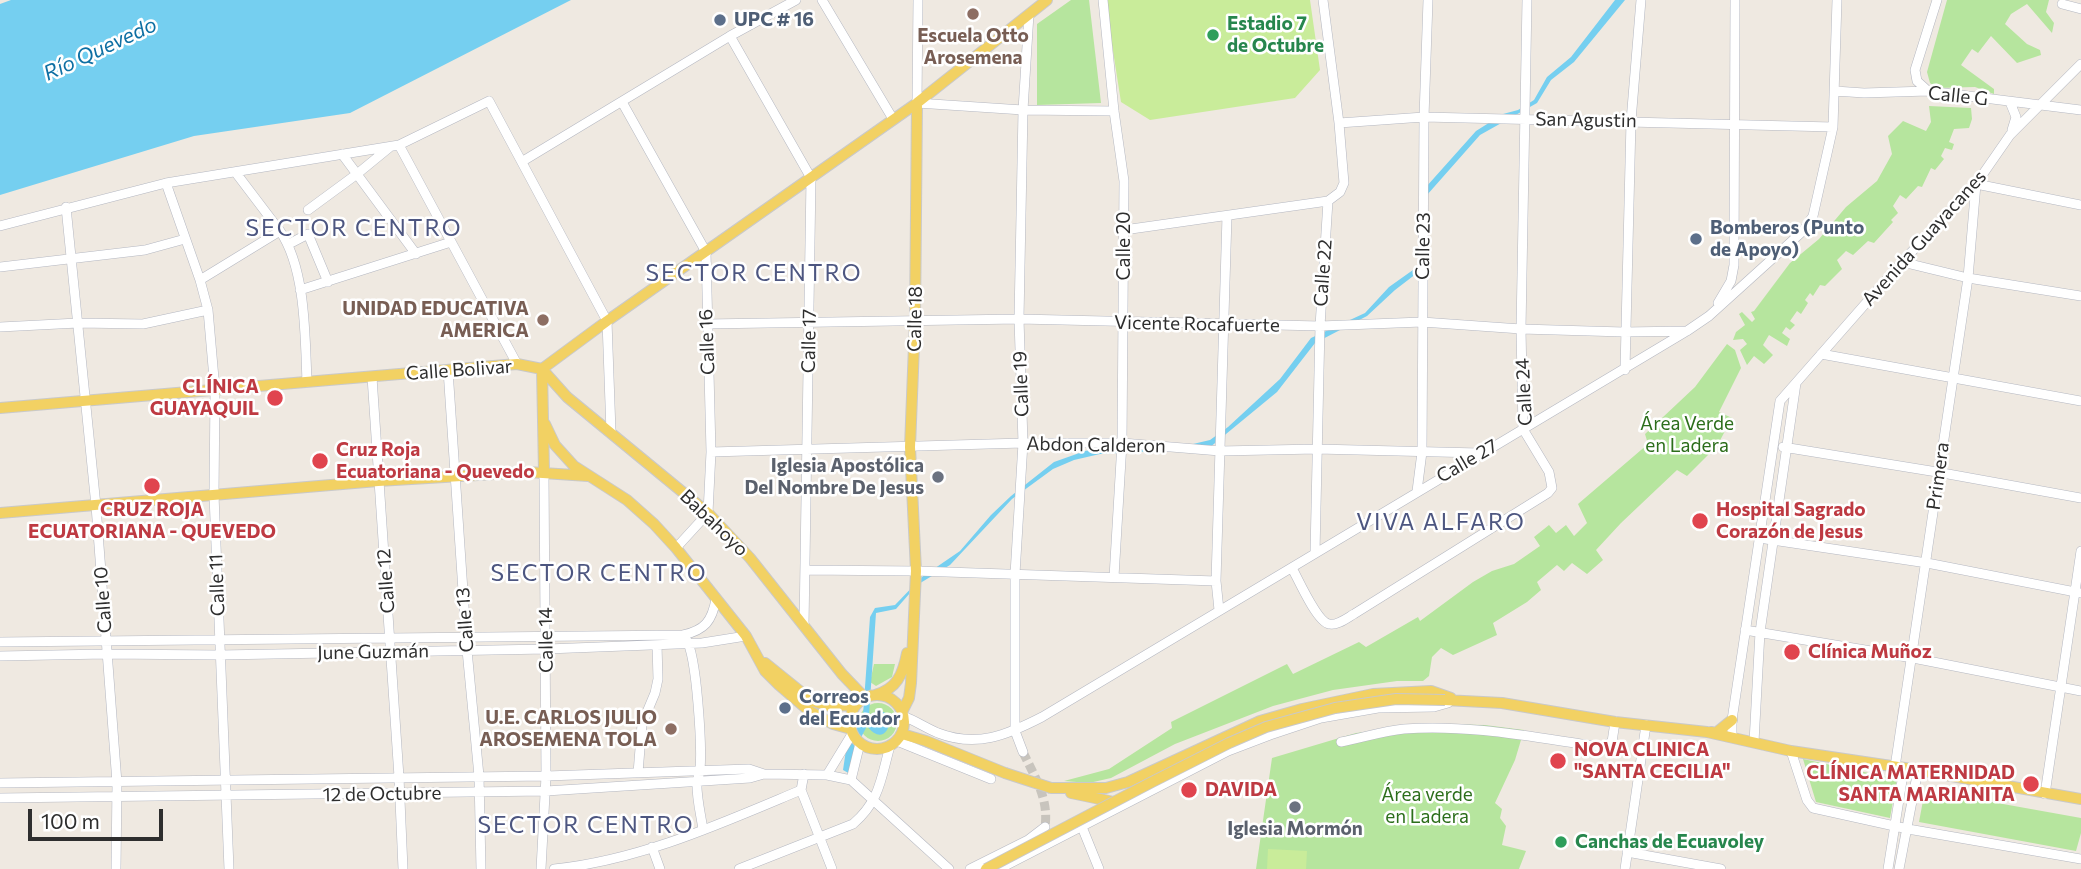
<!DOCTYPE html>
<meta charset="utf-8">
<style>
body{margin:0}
#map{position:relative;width:2081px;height:869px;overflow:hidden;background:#efe9e1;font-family:Commissioner,sans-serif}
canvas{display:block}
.scale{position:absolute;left:28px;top:809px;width:135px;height:32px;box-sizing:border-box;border:4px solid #2e2e2e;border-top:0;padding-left:9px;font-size:21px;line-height:24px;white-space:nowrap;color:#2e2e2e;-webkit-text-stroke:5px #fff;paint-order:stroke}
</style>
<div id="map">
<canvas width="2081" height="869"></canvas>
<div class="scale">100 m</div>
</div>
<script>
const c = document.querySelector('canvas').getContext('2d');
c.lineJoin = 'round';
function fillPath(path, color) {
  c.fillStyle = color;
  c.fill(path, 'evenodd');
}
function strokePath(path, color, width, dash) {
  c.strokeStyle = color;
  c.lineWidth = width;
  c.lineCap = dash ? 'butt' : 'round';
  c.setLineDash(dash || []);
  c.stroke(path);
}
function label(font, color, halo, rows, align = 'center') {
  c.font = font + ' Commissioner,sans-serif';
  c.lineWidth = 5;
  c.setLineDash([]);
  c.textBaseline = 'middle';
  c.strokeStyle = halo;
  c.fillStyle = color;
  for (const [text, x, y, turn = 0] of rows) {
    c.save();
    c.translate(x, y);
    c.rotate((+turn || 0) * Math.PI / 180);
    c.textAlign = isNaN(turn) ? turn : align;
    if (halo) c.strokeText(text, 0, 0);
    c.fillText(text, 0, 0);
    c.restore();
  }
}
fillPath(new Path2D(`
 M1071,0h18l12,103 -64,2v-81z
 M1947,0h102l-3,12 8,11 -2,10 -25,-29 -16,10 -6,10 22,20 13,6 1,5 -24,8 -26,-27 -13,17 -6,-4 -11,16 33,24v5l-19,-7 -39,1 -6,-5 -3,-11z
 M1929,106l42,2 1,11 -3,9 -15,1 -5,13 5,2 -2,6 -7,-2 -4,8 3,3 -9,11 -4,-2 -9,19 -4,-1 -12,13 -6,-4 -7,11 5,7 -7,7 2,2 -19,21 -6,-2 -15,14 -7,-4 -9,9 5,9 -17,17 -5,-1 -7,11 -3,-3 -5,7 3,3 -7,11 -4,-3 -7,10 5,4 -5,5 -4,-3 -4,6 8,6 -3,7 -18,-11 -6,10 10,10 -9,9 -10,-8 -7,9 -7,-15 7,-6 -4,-5 -10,1 3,-8 9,-7 -6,-11 3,-2 10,10 3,-3 -4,-7 3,-1 36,-48 29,-24 27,-32 31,-26 15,-27 -4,-18 15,-15 23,10 5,-9z
 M1727,344l8,6 6,18 -22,44 13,6 -15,28 -30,30 -10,-6 -56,53 -25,27 7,10 -16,14 -15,-11 -8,8 -7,-6 -20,17 4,8 -14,12 -34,21 4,12 -44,20 -12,-7 -9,9 -3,19 -6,5h-26l-64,9 -60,16 -98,38 -64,34 -22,5 -25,-2 45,-12 63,-41 -1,-6 116,-58 6,10 66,-32 7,5 52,-30 2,4 53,-39 19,-11 22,-7 26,-18 -6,-9 15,-12 7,8 10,-8 8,11 13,-13 -9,-19 70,-60 -3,-10 50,-47z
 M874,664h21l-3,13 -16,9 -6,-4z
 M859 722a19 19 0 1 1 38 0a19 19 0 1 1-38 0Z
 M1431,724l54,1 39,5 -9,30 -20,43 7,6 -2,9 6,8 -4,19 24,6 -7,18h-263l16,-111 84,-25z
 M1803,759l94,20 -7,39 -74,-16z
 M1925,790l156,28v15l-5,18 -157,-29z`), '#b6e59e');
fillPath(new Path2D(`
 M1105,0h205l10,70 -25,28 -145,22 -29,-18z
 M1268,849l39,2 -1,18h-39z`), '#c9ec9a');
fillPath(new Path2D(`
 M11,0h560l-221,113 -156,23 -194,59v-191z
 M1615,0h10l-51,62 -23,18 -14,23 -57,32 -53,60 -2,72 -30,23 -28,26 -52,27 -38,49 -68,56 -109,6 -26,6 -21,9 -41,30 -62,66 -33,20 -21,24 -20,4 -7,102c33,-18 21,41 -2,11l-14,27 -1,22 -9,-5 3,-20 17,-35 7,-98 5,-9 20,-3 27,-28 38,-26 31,-36 20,-19 43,-34 31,-11 30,-6 78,-1 17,-4 18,-13 52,-48 31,-41 54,-25 24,-26 31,-22 6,-78 50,-56 27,-17 15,-4 16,-10 13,-23 24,-20z`), '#75cff0');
strokePath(new Path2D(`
 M1023,752c12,26 26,46 22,75`), '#c8c4bd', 9, [9, 4.5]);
const minor = new Path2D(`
 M822,0l71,119
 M918,0l-1,103 106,7 91,1
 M1103,0l11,111 10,70 -2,262 -8,134
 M2062,4l19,5
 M730,36l81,142 -7,448
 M1835,91l29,2 64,-2 153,19
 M1928,91l-11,-10 -2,-11 22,-70
 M622,102l84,150 5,200 -3,61 -32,35
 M2010,102l6,15 -4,13
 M1339,123l85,-6 409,10
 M399,145l118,219
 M342,154l74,100
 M523,161l207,-125 66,-36
 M166,183l34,97 8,30 7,80 -1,105 15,374
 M66,207l30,299 21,277 -1,86
 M308,210l49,-36 33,-27
 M0,226l166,-43 233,-38 90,-44 118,220 4,111
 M1124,230l204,-29
 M280,231c26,38 25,106 27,151
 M289,244l19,-10 20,48
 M1902,262l66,16 113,18
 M0,267l145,-17 40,-11
 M200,280l80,-49 -44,-58
 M300,290l151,-48
 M1718,303l13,-22 3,-16 1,-265
 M706,324l313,-5 301,7 102,-4 99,7 103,3 63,-1
 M0,327l78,-4 65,1 65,-14
 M1821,354l260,47
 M448,370l19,280 12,126 2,93
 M1625,370l6,-249 10,-121
 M372,377l27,400 4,92
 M1783,447l154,25 144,26
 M711,452l312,-9h99l98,8 97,-2 162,4
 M1417,491l5,-39 2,-335 4,-117
 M1759,538l168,25 154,30
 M1315,553l5,-227 8,-125 12,-9 4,-9 -5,-60 -16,-123
 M1292,568c6,11 25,54 37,56 8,2 18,-6 25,-10l194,-121 4,-5 -3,-16 -26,-43 -2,-100 6,-329
 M805,570l111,1 300,10
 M1219,610l-3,-29 11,-365
 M1745,630l168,28 168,33
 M686,639c11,17 16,108 14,131 0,4 -2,7 -3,11 -1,15 4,34 6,49
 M0,642l683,-7c22,-5 29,-14 33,-36
 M0,656l106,-2 114,1 327,-6 155,-6 44,-7
 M903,716c13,5 23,12 35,17 39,15 69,2 104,-16l645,-386 22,-15 94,-85 10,-15 20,-89 4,-127
 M1732,737v-17l48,-319 122,-139 74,-78 34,-49 71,-71
 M897,741l94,38
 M1341,742c21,-4 42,-11 63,-13 66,-5 133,9 198,18l10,-5 3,-20
 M1754,742l6,-110 36,-249
 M1791,751l16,49 6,8 95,21 173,30
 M1023,752l-8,-21v-157l8,-131 -4,-124 4,-209 6,-96
 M1895,767l73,-489 8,-94 105,21
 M638,773l4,-49 13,-31 3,-14 -1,-34
 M764,774l63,1 24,5 98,89
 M804,774l-3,16 31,79
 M827,775l25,-41
 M851,780l9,-37
 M0,783l546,-7 203,-7 15,5 -14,4 -204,13 -546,7
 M2045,794l36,-243
 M1082,827l17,42
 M652,847l8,22
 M1627,852l94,17
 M541,869l5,-93 -2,-304
 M554,869c87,-9 168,-46 247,-79
 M739,869l114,-45c27,-23 28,-46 37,-78
 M970,869l58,-29 17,-13
 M999,869l229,-118 42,-16 51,-17 57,-10 56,-1 14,-4
 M1625,869l21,-144
 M1888,869l16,-101
 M1899,869l19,-99`);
const major = new Path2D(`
 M542,369l25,28 141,116 42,45 92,116 23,24
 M542,369l2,103
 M0,408l517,-44 25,5 65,-48 310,-218 130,-103
 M545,424l10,21 19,21 53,34 27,24 22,24 70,88 19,35 14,14 29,25 25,14 18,5
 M0,513l378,-32 150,-9 60,4
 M765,663l47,38 17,5 27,-1
 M850 722a27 27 0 1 1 54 0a27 27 0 1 1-54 0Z
 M875,695c22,-6 28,-21 32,-42
 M1445,700l57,3 113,19 92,10 84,19 127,19 163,29
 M902,712l7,-14 2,-15 5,-112 -6,-124 5,-127 2,-217
 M1711,732l5,1 16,-13
 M902,734l24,7 79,32
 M1051,788h55l22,-6 132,-61 42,-12 71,-15 58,-3 20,7
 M1071,793l43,9`);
strokePath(minor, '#b4b7c1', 10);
strokePath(major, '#c9c9c9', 12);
strokePath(minor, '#fff', 9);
strokePath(major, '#f2d163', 10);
const majorBridge = new Path2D(`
 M1005,773l46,15
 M986,869l166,-87 77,-39 37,-16 69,-19 61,-9 49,1`);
strokePath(majorBridge, '#c9c9c9', 12, []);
strokePath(majorBridge, '#f2d163', 10);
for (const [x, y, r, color] of [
 [973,14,7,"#8d6e63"],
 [720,20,7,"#5c6f8a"],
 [1213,35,7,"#2e9e5b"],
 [1696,239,7,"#5c6f8a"],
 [543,320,7,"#8d6e63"],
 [275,398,9,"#e0444e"],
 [320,461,9,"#e0444e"],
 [938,477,7,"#6b7280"],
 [152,486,9,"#e0444e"],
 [1700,521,9,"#e0444e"],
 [1792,652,9,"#e0444e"],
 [785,708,7,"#5c6f8a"],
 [671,729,7,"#8d6e63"],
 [1558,761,9,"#e0444e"],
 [2031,784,9,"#e0444e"],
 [1189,790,9,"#e0444e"],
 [1295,807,7,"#6b7280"],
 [1561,842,7,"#2e9e5b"]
]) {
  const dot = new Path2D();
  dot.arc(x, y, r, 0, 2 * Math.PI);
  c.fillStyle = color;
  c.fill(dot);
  strokePath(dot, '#fff', 2.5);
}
label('bold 19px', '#4e5e75', '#fff', [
 ["UPC # 16",734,20],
 ["Bomberos (Punto",1710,228],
 ["de Apoyo)",1710,250],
 ["Correos",799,697],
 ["del Ecuador",799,719]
], 'left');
label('bold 19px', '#27864d', '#fff', [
 ["Estadio 7",1227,24],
 ["de Octubre",1227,46],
 ["Canchas de Ecuavoley",1575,842]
], 'left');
label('bold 19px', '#785e54', '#fff', [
 ["Escuela Otto",973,36,"center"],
 ["Arosemena",973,58,"center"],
 ["UNIDAD EDUCATIVA",529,309],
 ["AMERICA",529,331],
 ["U.E. CARLOS JULIO",657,718],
 ["AROSEMENA TOLA",657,740]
], 'right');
label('19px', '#2e2e2e', '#fff', [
 ["Calle G",1958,96,6],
 ["San Agustin",1586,120,1],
 ["Avenida Guayacanes",1924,238,-48],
 ["Calle 20",1124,246,-90],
 ["Calle 23",1423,246,-89],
 ["Calle 22",1323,273,-86],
 ["Calle 18",915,319,-89],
 ["Vicente Rocafuerte",1197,324,1],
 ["Calle 17",809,341,-89],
 ["Calle 16",707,342,-92],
 ["Calle Bolivar",459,370,-4],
 ["Calle 19",1021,384,-92],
 ["Calle 24",1524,392,-93],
 ["Abdon Calderon",1096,445,1],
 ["Calle 27",1467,461,-30],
 ["Primera",1938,476,-82],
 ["Babahoyo",714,523,44],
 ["Calle 12",386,581,-94],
 ["Calle 11",217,585,-92],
 ["Calle 10",103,600,-94],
 ["Calle 13",465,620,-94],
 ["Calle 14",546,640,-91],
 ["June Guzmán",373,652,-1],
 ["12 de Octubre",382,794,-1]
]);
label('bold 19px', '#be3a42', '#fff', [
 ["CLÍNICA",259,387,"right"],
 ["GUAYAQUIL",259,409,"right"],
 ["Cruz Roja",336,450],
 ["Ecuatoriana - Quevedo",336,472],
 ["CRUZ ROJA",152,510,"center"],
 ["ECUATORIANA - QUEVEDO",152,532,"center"],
 ["Hospital Sagrado",1716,510],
 ["Corazón de Jesus",1716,532],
 ["Clínica Muñoz",1808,652],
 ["NOVA CLINICA",1574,750],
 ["\"SANTA CECILIA\"",1574,772],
 ["CLÍNICA MATERNIDAD",2015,773,"right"],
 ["SANTA MARIANITA",2015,795,"right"],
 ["DAVIDA",1205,790]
], 'left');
label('19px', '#2c6e1b', '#fff', [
 ["Área Verde",1687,424],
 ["en Ladera",1687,446],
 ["Área verde",1427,795],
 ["en Ladera",1427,817]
]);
label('bold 19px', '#5b616d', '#fff', [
 ["Iglesia Apostólica",924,466],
 ["Del Nombre De Jesus",924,488],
 ["Iglesia Mormón",1295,829,"center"]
], 'right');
label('italic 21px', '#0d6fa3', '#fff', [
 ["Río Quevedo",100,49,-25]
]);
c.letterSpacing = '2px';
label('23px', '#4d5680', '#fff', [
 ["SECTOR CENTRO",354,228],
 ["SECTOR CENTRO",754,273],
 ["VIVA ALFARO",1441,522],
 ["SECTOR CENTRO",599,573],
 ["SECTOR CENTRO",586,825]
]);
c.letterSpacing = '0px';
</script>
